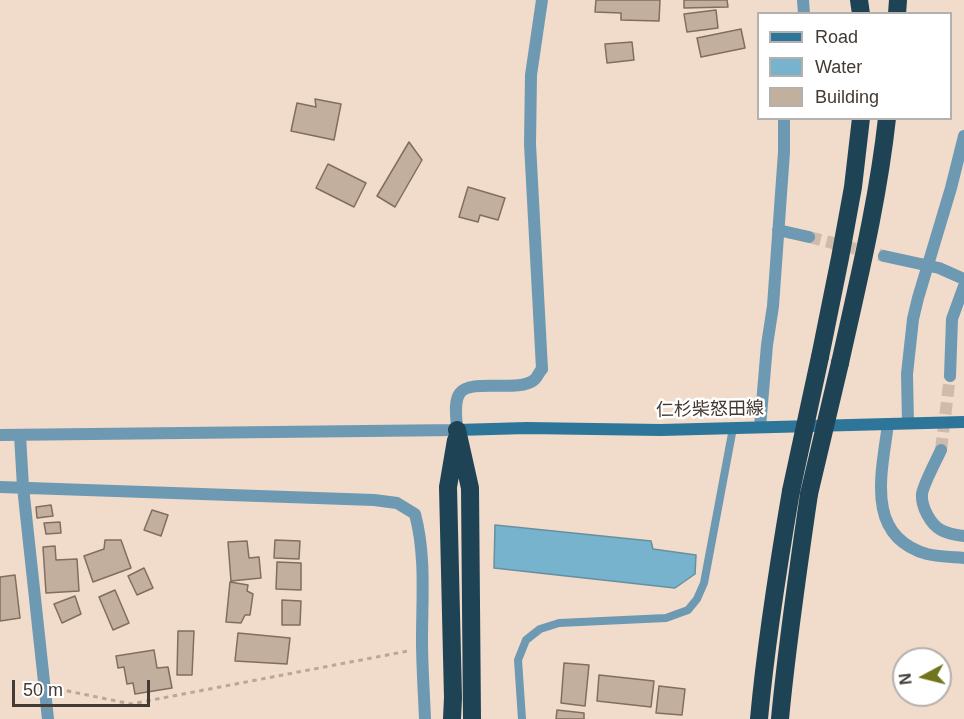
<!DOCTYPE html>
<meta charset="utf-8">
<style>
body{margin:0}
#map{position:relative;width:964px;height:719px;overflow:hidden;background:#f1dbca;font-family:Helvetica,sans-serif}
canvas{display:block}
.legend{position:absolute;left:757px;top:12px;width:195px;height:108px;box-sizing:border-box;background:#fff;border:2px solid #b4b0ad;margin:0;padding:8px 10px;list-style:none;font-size:18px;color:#433a33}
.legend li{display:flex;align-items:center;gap:12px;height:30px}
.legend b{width:30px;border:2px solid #b4b0ad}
.north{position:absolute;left:892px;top:647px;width:60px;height:60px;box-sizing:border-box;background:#fff;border:2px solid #b4b0ad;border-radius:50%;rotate:263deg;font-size:16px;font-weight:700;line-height:24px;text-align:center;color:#433a33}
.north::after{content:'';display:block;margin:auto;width:21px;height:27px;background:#70751d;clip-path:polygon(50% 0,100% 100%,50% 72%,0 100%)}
.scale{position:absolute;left:12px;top:680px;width:138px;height:27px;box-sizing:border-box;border:3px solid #433a33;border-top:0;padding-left:8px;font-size:18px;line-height:21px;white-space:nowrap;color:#433a33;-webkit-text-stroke:4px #fff;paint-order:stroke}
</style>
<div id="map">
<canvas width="964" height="719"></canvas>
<ul class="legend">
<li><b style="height:8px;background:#2d769a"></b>Road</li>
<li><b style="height:16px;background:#77b3cd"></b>Water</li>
<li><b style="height:16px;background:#c3af9e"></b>Building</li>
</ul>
<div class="north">N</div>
<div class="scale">50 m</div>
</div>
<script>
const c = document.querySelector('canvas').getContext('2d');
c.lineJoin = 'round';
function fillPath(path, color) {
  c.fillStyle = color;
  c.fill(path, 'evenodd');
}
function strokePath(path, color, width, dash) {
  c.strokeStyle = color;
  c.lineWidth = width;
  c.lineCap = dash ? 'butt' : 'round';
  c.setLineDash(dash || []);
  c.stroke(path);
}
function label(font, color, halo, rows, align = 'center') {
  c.font = font + ' Helvetica,"Noto Sans JP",sans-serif';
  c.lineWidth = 5;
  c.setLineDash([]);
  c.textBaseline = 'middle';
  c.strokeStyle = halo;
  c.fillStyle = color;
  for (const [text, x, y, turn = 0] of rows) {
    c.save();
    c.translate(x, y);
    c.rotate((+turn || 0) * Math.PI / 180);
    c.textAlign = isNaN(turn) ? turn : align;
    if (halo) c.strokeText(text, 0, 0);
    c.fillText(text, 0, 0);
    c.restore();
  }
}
const water = new Path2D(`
 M495,525l156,16 2,8 43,6 -1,19 -20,14 -181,-20z`);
fillPath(water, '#77b3cd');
strokePath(water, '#678f9f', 1.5);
const building = new Path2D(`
 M596,0h64l-1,21 -38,-1v-7l-26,-1z
 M684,0h43l1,7 -44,1z
 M716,10l2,18 -31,4 -3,-18z
 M741,29l4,19 -44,9 -4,-19z
 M632,42l2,18 -27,3 -2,-19z
 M315,99l26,5 -7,36 -43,-9 6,-28 19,4z
 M409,142l13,18 -27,47 -18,-11z
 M328,164l38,19 -12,24 -38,-19z
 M468,187l37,11 -7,22 -18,-5 -2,7 -19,-5z
 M51,505l2,11 -16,2 -1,-11z
 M152,510l16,5 -7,21 -17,-6z
 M60,522l1,11 -15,1 -2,-11z
 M105,540h16l10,28 -38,14 -9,-26 20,-7z
 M275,540l25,1 -1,18 -25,-1z
 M247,541l2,17 10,-1 2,21 -30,3 -3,-39z
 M55,546l1,14 21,-1 2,32 -33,2 -3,-46z
 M277,562l24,1v27l-25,-1z
 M144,568l9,20 -16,7 -9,-19z
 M15,575l5,43 -20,3v-44z
 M230,582l18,3 -1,6 6,3 -3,21h-5l-4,8 -15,-1z
 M115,590l14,33 -16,7 -14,-33z
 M75,596l6,18 -19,9 -8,-19z
 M282,600l19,1 -1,24h-18z
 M178,631h16l-2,44h-15z
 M238,633l52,5 -3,26 -52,-3z
 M154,650l3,18 11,-1 4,21 -37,6 -2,-11 -6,1 -3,-17 -6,1 -2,-12z
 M564,663l25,2 -4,41 -24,-3z
 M599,675l55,6 -3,26 -54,-6z
 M659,686l26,3 -3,26 -26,-2z
 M557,710l27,3v6h-28z`);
fillPath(building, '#c3af9e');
strokePath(building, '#816e5e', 1.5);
strokePath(new Path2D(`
 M809,237l75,19
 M941,450l9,-74`), '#cebbac', 12, [12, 6]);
strokePath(new Path2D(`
 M58,689l73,15 277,-53`), '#b9a799', 3, [4.5, 4.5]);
strokePath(new Path2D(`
 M522,719l-4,-59 8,-20 14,-11 19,-6 107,-5 22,-8 9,-11 7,-16 29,-155`), '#6e99b2', 8);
strokePath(new Path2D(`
 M542,0l-11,75 -1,69 12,225
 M803,0l1,14
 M778,230l31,7
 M884,256l55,12 25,11
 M950,376l2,-57 12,-33
 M908,423l-1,-49 6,-55 5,-21 33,-110 13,-52
 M760,427l7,-82 6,-39 11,-154v-34
 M20,435l3,52 25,232
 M941,450c-4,9 -18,35 -19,44 -1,12 8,30 19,36 7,4 15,5 23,6
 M0,487l374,13 23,3 18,11c11,41 7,84 7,126 0,26 2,53 3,79`), '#6e99b2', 12);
strokePath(new Path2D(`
 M888,424c-6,48 -24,112 39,130 12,3 25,3 37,4
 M0,435l457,-5c0,-10 -4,-28 3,-37 11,-15 58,0 74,-13 3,-2 5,-8 8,-11`), '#6e99b2', 12);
strokePath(new Path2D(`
 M457,430l70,-2 134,2 303,-8`), '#2d769a', 12);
strokePath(new Path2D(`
 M859,0l2,14
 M897,14l1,-14
 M820,357l20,-99 13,-71 8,-69
 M840,363c18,-81 38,-162 47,-245
 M457,430l13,58 2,231
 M452,719l1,-21 -5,-211 8,-47
 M759,719c7,-77 19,-152 32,-228
 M780,719c7,-75 18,-150 29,-225`), '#1e4355', 18);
strokePath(new Path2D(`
 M791,491l29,-134
 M809,494l31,-131`), '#1e4355', 18);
label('18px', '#433a33', '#fff', [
 ["仁杉柴怒田線",710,410,-1]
]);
</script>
